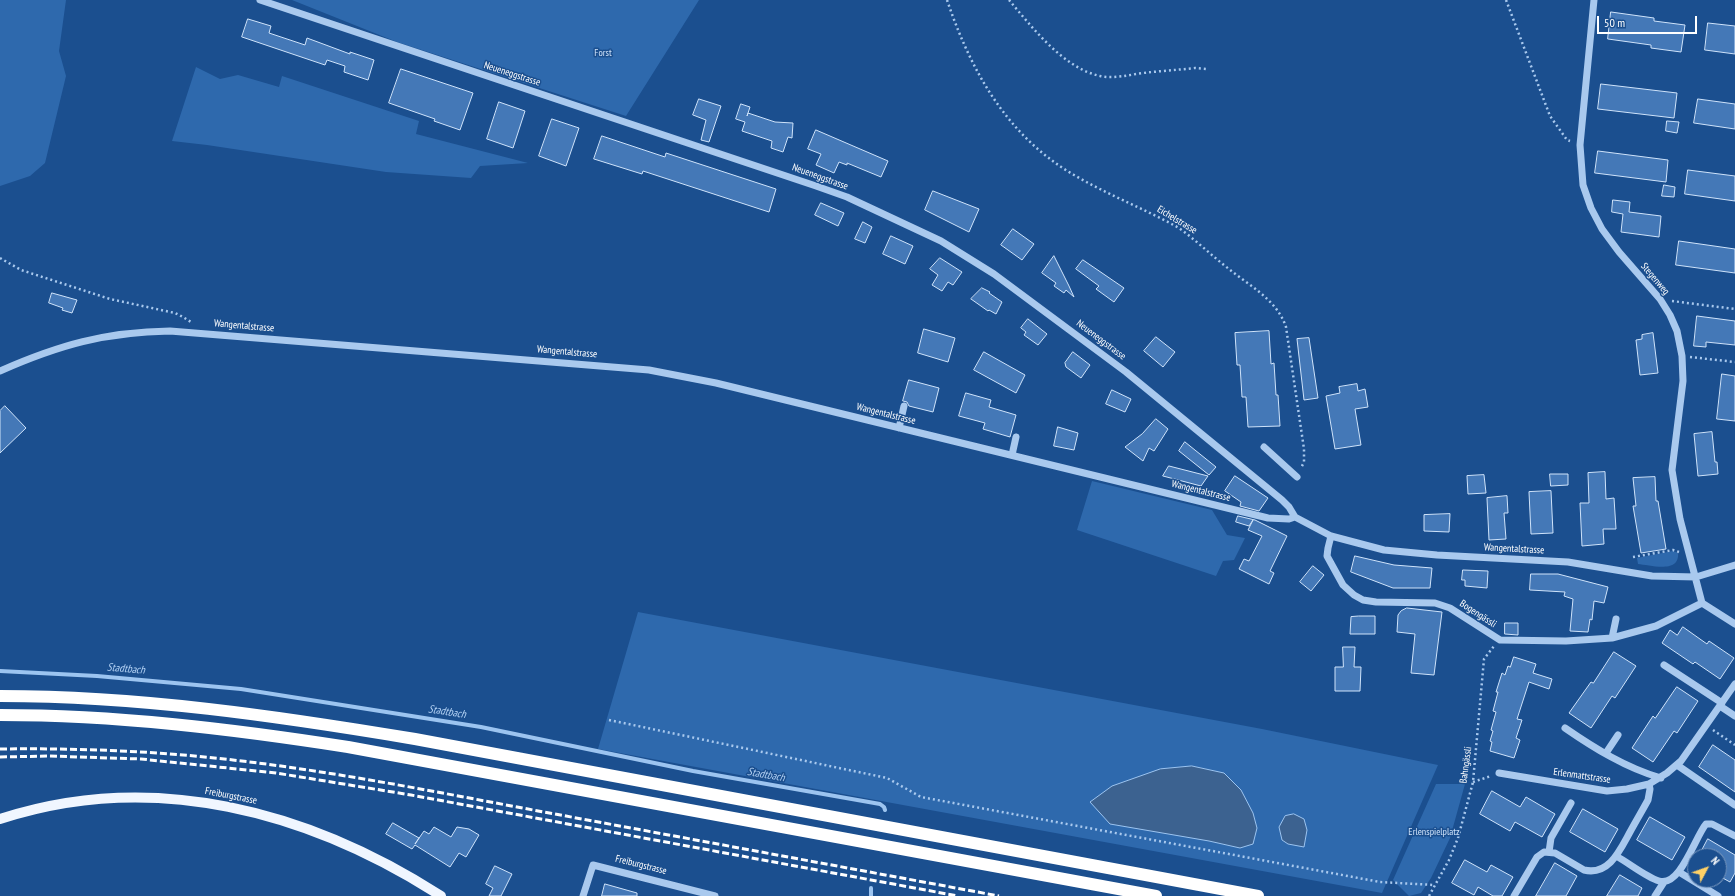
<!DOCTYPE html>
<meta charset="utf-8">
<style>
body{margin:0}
#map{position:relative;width:1735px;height:896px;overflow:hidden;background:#1b4f8f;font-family:"PT Sans Narrow",sans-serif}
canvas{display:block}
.north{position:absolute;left:1687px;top:848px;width:40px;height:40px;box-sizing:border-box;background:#1b4f8f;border:1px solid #7695bc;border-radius:50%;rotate:49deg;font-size:11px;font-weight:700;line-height:16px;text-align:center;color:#fff}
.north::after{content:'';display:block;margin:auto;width:14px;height:18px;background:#ffd166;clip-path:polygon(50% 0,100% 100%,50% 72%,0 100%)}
.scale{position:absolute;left:1597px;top:16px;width:100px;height:18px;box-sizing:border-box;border:2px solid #fff;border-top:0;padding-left:5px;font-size:12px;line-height:14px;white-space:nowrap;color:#fff;-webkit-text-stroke:3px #1b4f8f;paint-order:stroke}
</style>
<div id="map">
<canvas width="1735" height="896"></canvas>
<div class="north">N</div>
<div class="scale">50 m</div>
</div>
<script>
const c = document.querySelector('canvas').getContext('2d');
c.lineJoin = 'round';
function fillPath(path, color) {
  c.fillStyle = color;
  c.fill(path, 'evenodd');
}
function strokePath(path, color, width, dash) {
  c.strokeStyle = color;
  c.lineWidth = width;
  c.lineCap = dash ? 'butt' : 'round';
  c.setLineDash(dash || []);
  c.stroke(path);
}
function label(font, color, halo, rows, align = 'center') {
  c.font = font + ' "PT Sans Narrow",sans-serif';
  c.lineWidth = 3;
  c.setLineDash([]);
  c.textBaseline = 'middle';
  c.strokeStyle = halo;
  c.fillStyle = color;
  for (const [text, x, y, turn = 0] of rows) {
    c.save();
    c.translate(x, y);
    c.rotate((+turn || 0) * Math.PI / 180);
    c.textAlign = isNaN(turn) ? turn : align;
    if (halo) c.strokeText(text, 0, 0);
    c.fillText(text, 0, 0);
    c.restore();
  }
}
fillPath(new Path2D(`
 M0,0h66l-7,51 7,25 -21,87 -15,13 -30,10z
 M292,0h407l-73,116 -229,-74z
 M196,67l24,12 18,-4 41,12 3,-11 137,45 -3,13 112,29 -48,3 -9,12 -85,-6 -179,-27 -35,-4z
 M1092,481l120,29 15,25 18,3 -11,22 -11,1 -7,15 -139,-46z
 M1673,551l5,2c2,21 -28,12 -40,11l-1,-6z
 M638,612l624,117 176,36 -56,128 -784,-144zM1192,766l32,7 16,75 -31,-7 -49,-72z
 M1436,784h29l-15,54 -19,40 -10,15 -12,3 -16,-16z`), '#2e69ad');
const water = new Path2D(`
 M1192,766l32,7 17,17 12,23 4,15 -4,16 -13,4 -31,-7 -99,-17 -20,-22 22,-16 48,-17z
 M1294,814l10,5 3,11 -3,17 -16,-3 -6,-4 -3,-13 6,-11z`);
fillPath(water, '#3c6290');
strokePath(water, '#9cc4f0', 1);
strokePath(new Path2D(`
 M0,671l97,5 144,13 240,38 212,44 187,33 4,3 1,3
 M871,888v8`), '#9cc4f0', 4);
const building = new Path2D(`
 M1611,12l43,6v3l31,4 -4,27 -30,-4v-3l-43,-6z
 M248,19l23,7 -2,7 36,12 2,-7 43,16v-2l24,8 -6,20 -24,-8 1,-6 -18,-6 -2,5 -83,-28z
 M1708,23l27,3v28l-30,-4z
 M401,69l72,24 -13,37 -26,-9 1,-2 -46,-16z
 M1601,84l76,9 -3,25 -76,-9z
 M699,99l22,7 -12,36 -8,-2 5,-20 -13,-5z
 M1698,99l37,5v25l-41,-6z
 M499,102l26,9 -12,37 -26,-9z
 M741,104l9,3 -3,9 1,-3 27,9 18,1 -1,15 -4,-1 -5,15 -12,-4 1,-7 -30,-10 3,-9 -9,-3z
 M552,119l27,9 -13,38 -27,-10z
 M1667,121l12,1 -2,11 -11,-2z
 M816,130l72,31 -7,16 -34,-14v2l-8,-3 -5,11 -18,-8 5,-11 -13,-5z
 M602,136l63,21 1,-4 110,36 -7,23 -126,-41 -1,3 -48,-15z
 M1598,151l70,9 -2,22 -71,-9z
 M1688,170l47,6v25l-50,-7z
 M1664,185l11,2 -1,10 -12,-1z
 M933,191l46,18 -10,23 -44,-22z
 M1613,200l17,2 -1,10 32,4 -2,21 -38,-5 2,-18 -11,-2z
 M821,203l23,10 -6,13 -23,-11z
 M863,222l9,5 -7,16 -10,-4z
 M1013,229l21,15 -12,16 -21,-15z
 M891,236l22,10 -8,18 -22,-10z
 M1679,241l56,8v24l-59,-8z
 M1054,256l15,30 5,11 -8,-7 -2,3 -10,-7 2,-3 -14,-10z
 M940,258l22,14 -9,13 -5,-3 -6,9 -10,-6 6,-10 -8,-6z
 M1083,260l41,28 -10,14 -18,-13 3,-3 -23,-17z
 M982,288l8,4 -1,1 13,9 -6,12 -7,-4 -1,1 -17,-12z
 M52,293l25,7 -5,13 -10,-3 1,-2 -14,-5z
 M1697,316l38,5v24l-29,-3v5l-12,-1z
 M1028,319l19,15 -9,11 -14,-10 2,-3 -5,-4z
 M924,329l31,9 -7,24 -30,-9z
 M1269,331l2,33 3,-1 2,32h2l2,31 -32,1 -2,-30h-4l-2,-32h-3l-2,-32z
 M1653,333l5,40 -18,2 -4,-35 6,-1v-4z
 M1156,337l19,15 -12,15 -19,-16z
 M1309,338l9,60 -14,2 -7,-61z
 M984,352l41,23 -9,18 -42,-23z
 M1073,352l17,13 -9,13 -15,-11 -1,-4z
 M1722,374l13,2v45l-18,-2z
 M909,380l30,8 -6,24 -24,-6 -2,-4 -4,-1z
 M1357,384l1,7 7,-2 3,18 -13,2 6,36 -26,4 -9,-53 14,-3 -1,-6z
 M1112,390l19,9 -6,13 -19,-8z
 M966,393l25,7 -2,7 27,8 -6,22 -27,-8 2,-6 -26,-7z
 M5,406l21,22 -26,25v-42z
 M1156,419l12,10 -14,22 -5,-3 -6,13 -18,-14 17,-13z
 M1058,427l20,6 -4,17 -20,-4z
 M1712,432l3,30h2l1,12 -20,2 -4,-42z
 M1185,442l31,25 -7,8 -30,-24z
 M1169,466l39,10 -7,10 -38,-10z
 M1605,472l1,27 8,-1 2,31h-13l1,15 -22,2 -2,-43h9l-1,-30z
 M1550,474h18v11l-17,1z
 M1484,475l2,18 -18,1 -1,-18z
 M1235,476l33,22 -9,13 -19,-5 1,-4 -16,-11z
 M1655,477l1,24h2l8,48 -25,4 -8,-47h3l-3,-28z
 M1551,491l2,42 -22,1 -2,-42z
 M1507,496l1,17h-4l2,26 -17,1 -2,-42z
 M1450,514l-1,18 -25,-1v-16z
 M1238,516l17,4 32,16 -17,35 4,2 -5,11 -30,-15 5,-10 5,2 13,-25 -14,-6 5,-10 -4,6 -13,-4z
 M1355,556l39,9 38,3 -2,20h-37l-42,-16z
 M1313,566l11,9 -13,16 -11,-9z
 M1463,570l25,1 -1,17 -22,-2v-6h-3z
 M1531,574h27l50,13 -4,16 -10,-2 -2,19 -2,-1 -2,13 -18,-1 3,-32 -9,-3 1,-4 -35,-2z
 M1407,608l35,4 -8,63 -23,-2 4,-39 -18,-2 1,-17 3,-4z
 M1359,616h16v18h-25l1,-17z
 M1505,623h13v12l-13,-1z
 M1683,627l24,17 2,-3 25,17 -14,21 -25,-17 -2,2 -31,-21 8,-13 7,5z
 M1343,647h12l-1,20h7l-1,24h-25v-24h8z
 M1614,652l22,14 -21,32 -3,-2 -21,32 -22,-15 22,-31 2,1z
 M1514,657l22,7 -3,9 19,6 -3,10 -20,-7 -12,37 5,1 -6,18 4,2 -6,18 -24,-7 2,-9 -2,-1 3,-10 -2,-1 5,-18 -3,-1 5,-19h-2l6,-19 3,2 3,-9 2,1z
 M1677,687l21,14 -21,32 -3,-2 -21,31 -21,-14 21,-32 2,2z
 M1713,745l22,15v32l-36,-25z
 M1492,791l28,16 6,-10 29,17 -13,23 -27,-15 -5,9 -30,-17z
 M1583,809l35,20 -13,23 -35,-20z
 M1650,817l35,20 -13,23 -35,-20z
 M393,823l26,15 -4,6 9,-13 5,3 5,-7 17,10 6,-10 12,2 10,6 -13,22 -7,-4 -9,14 -35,-22 -3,4 -26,-15z
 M1708,839l27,16v18l-5,9 -11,-6v-20h-20z
 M1465,860l22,12 4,-7 22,12 -11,19h-9l-15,-9 -4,8 -22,-12z
 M1555,863l22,13 -11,20h-30z
 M495,866l17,8 -11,22h-12l4,-8 -7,-4z
 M1620,875l22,13 -4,8h-31z
 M605,884l32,9v3h-35z`);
fillPath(building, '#4478b7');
strokePath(building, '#cfe3fa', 1);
strokePath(new Path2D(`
 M947,0c24,71 60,136 127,175 34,20 71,34 105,53 18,13 33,28 50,41 21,17 48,31 57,58l18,122v13l-3,6
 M1009,0c23,27 54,68 91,76 14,3 28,-1 43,-3 17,-2 34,-3 52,-5l12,1
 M1506,0l44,116 17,24 3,1
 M0,258l21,12 89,29 65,14 8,4 8,5
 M1672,301l63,8
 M1690,357l45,5
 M1633,557l40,-7 6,2
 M609,720l278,58 34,19 459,85 54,3
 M1713,730l22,15
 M1473,782l18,-6
 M1429,896l20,-36 9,-22 15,-56 11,-123 10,-13`), '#a9c9ee', 2.5, [2, 3]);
strokePath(new Path2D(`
 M260,0l556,186 31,11 94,44 53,33 132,98 156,128 7,7 6,10
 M1594,0l-14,145 3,40 8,23 11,21 17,23 41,47 10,16 7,16 5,25 1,25 -11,89 8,49 22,84 33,21
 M0,371c59,-26 105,-39 170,-40l479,39 67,13 552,135 21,1 6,-2 36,19 53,14 53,5 131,7 84,14 44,1 39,-12
 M899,428l5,-22
 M1264,447l33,30
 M1012,455l4,-18
 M1331,536l-3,12 -1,8 16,29 11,10 9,5 13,2 59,1 15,5 50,32 66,1 46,-3 44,-12 46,-23
 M1612,638l4,-19
 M1664,665l58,38
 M1720,706l15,10
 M1565,728c29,20 61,40 96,50
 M1606,753l12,-18
 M1677,765l58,40
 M1499,773l108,18 20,-2 22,-5 18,-11 14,-12 54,-77
 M1549,852l2,-14 20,-35
 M1616,856c13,7 30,21 43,25 21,7 36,-44 47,-57h6l23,12
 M1679,872l39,24
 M583,896l10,-31 122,31
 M1514,896l23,-39 7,-5 11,1 29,17c25,6 36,-20 46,-38 6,-11 12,-21 18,-32l2,-11 -1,-5
 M1655,896l9,-14`), '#a9c9ee', 7);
strokePath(new Path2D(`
 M0,819c153,-50 309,-8 441,77`), '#f0f6ff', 10);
strokePath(new Path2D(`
 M0,696c140,0 277,20 415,43l843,157
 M0,715c117,0 232,14 348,32l808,149`), '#fff', 12);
strokePath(new Path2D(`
 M0,749c78,-1 156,2 233,11 105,12 208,33 311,52 152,28 304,56 455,84
 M0,757l49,-1 92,3 135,14 135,22 547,101`), '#fff', 3, [7, 3]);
label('10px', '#cfe3fa', '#1b4f8f', [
 ["Forst",603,53],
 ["Erlenspielplatz",1434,832]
]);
label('10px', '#fff', '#1b4f8f', [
 ["Neueneggstrasse",512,74,18],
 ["Neueneggstrasse",820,177,20],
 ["Eichelstrasse",1177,220,31],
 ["Stegenweg",1655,279,50],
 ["Wangentalstrasse",244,326,5],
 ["Neueneggstrasse",1101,340,37],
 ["Wangentalstrasse",567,352,5],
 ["Wangentalstrasse",886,414,14],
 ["Wangentalstrasse",1201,491,14],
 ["Wangentalstrasse",1514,549,3],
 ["Bogengässli",1478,614,33],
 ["Bahngässli",1466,765,-82],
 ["Erlenmattstrasse",1582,776,8],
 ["Freiburgstrasse",231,796,11],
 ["Freiburgstrasse",641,865,14]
]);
label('italic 11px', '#b5d3f5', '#1b4f8f', [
 ["Stadtbach",126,669,5],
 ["Stadtbach",447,712,9],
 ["Stadtbach",766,775,10]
]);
</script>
